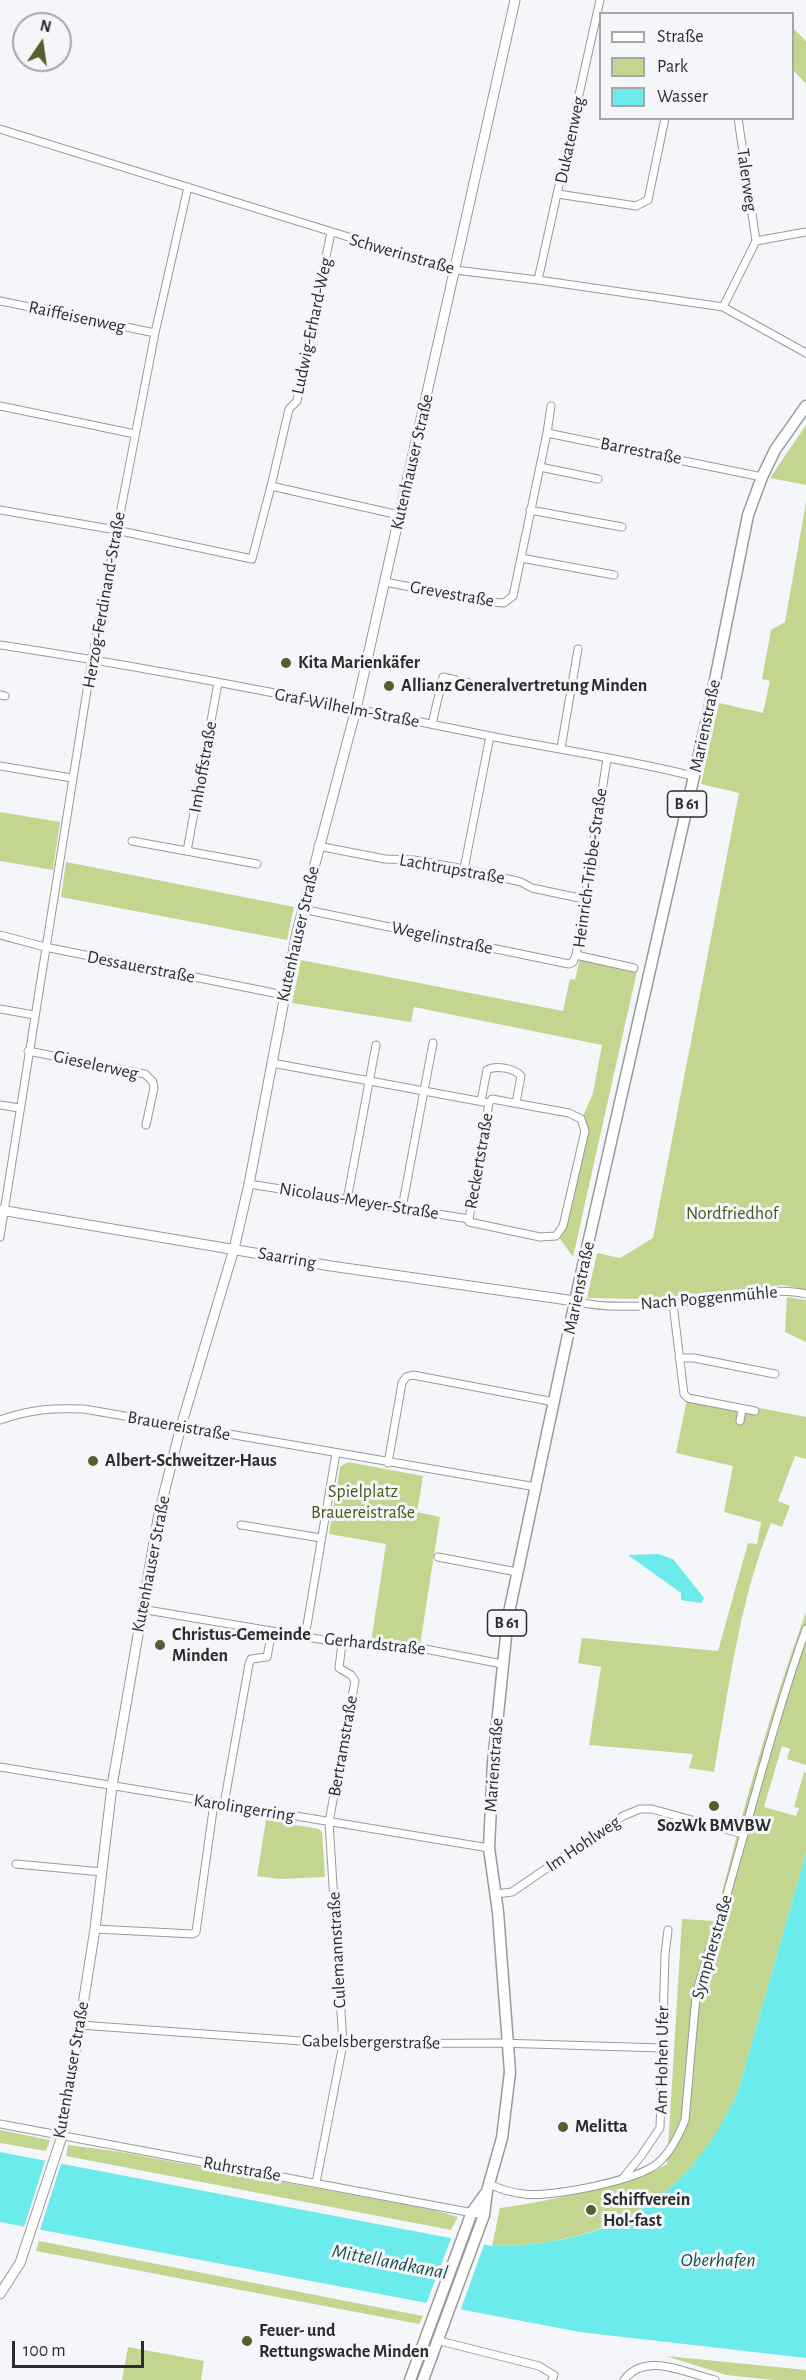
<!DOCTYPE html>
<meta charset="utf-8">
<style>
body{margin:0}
#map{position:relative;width:806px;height:2380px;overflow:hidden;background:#f5f6f9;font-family:"Alegreya Sans",sans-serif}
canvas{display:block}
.legend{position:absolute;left:599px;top:12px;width:195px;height:108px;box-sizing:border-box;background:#f5f6f9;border:2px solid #a5a6a8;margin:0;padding:8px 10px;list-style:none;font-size:18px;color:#2d2d2e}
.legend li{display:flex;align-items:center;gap:12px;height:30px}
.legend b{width:30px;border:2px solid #a5a6a8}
.north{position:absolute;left:12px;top:12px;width:60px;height:60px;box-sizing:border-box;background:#f5f6f9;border:2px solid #a5a6a8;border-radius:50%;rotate:13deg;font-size:16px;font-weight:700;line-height:24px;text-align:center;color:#2d2d2e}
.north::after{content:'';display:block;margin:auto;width:21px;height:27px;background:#585d2b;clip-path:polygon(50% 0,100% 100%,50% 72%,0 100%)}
.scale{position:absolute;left:12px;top:2341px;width:132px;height:27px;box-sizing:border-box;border:3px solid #2d2d2e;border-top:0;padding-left:8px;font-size:18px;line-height:21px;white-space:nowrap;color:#2d2d2e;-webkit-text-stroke:4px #f5f6f9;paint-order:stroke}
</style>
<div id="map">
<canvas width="806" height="2380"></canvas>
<ul class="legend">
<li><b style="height:8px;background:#fff"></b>Straße</li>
<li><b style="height:16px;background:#c2d690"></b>Park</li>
<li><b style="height:16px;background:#6bebeb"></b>Wasser</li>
</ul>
<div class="north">N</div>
<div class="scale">100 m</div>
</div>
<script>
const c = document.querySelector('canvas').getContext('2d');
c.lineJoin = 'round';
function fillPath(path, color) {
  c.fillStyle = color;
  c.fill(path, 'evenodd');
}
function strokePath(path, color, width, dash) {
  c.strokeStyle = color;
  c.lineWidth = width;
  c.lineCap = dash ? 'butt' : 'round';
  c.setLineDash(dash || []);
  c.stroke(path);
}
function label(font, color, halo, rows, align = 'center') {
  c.font = font + ' "Alegreya Sans",sans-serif';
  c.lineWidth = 6;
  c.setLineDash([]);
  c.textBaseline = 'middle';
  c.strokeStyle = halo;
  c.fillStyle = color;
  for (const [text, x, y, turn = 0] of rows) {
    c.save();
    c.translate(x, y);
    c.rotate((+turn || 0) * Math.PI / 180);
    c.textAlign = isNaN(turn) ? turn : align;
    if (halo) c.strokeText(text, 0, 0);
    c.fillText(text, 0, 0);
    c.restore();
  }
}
fillPath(new Path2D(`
 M792,27l14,14v43l-13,-14z
 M806,425v60l-36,-7z
 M806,502v788l-23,-5 -133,14 -63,-1 10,-45 23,5 33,-20 86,-445 -38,-9 18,-81 44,10 7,-32 -8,-2 9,-49 14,-8z
 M0,812l60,10 -7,48 -53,-9z
 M66,862l228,45 -7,33 -226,-43z
 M580,958l57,13 -64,286 -15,-21 29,-107 -4,-13 10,-23 9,-48 -188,-38 -3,15 -119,-19 9,-43 262,51 7,-32 5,1z
 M787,1297l19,3v42l-21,-10z
 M688,1394l118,23v42l-11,-3 -17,45 12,5 -8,21 -11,-4c-32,79 -42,165 -57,249l-25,-4 4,-14 -104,-9 12,-78 -23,-4 4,-25 136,13 30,-108 9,1 4,-22 -37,-10 9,-46 -57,-13z
 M348,1462l75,14 -6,36 23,5 -20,128 -49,-2 15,-99 -57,-10 11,-67z
 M806,1612v153l-19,-6 3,-10 -8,-3 -18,61 32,9 3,-8 -5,-1 10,-35 2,1v80l-68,238c-47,108 -130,155 -246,155l8,-38c30,-4 58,-10 88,-17 28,-7 55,-12 79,-27l15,-245 33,2c26,-105 54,-207 91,-309z
 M266,1820l53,9 3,3 3,45 -45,2 -23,-3z
 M0,2130l50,10 -4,11 -46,-8z
 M68,2145l53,7 313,58 24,7 -7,13 -385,-74z
 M39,2241l384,75 -4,8 -383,-73z
 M128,2347l76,14 -3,19h-79z
 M666,2356l140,14v10h-32l-48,-5z`), '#c2d690');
fillPath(new Path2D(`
 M658,1554l15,5 31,39 -3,5 -20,-3v-7l-53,-38z
 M806,1853v505l-226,-26 -580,-110v-70l492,94c118,0 197,-46 246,-155z`), '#6bebeb');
fillPath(new Path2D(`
 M46,2158l16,3 -23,72 -16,-3z
 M452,2236l33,6 -26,72 -34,-7z`), '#f5f6f9');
const minor = new Path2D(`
 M738,118l18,123
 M0,129l455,141 83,10 185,27 83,46
 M558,194l78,12 12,-6 17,-82
 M538,280l62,-280
 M0,301l155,32
 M723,307l33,-66 50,-9
 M0,406l135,28
 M551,406l-4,27 215,44
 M540,467l58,12
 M271,486l18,-77 8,-8 34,-169
 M0,510l116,20 136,29 19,-73 128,29
 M530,510l92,17
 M521,558l93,17
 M385,582l103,20 16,1 9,-7 34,-163
 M0,645c159,24 317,56 475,88 72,15 147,25 218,43
 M0,695l5,1
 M432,724l11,-47 26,6
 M561,748l17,-99
 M607,759l-31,196 58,13
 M0,766l72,12
 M132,841l125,23
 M318,846l67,13 29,1 50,9 57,13 11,6 52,11
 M187,851l31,-168
 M464,869l26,-133
 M302,909l267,55 4,-2 3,-7
 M0,935l45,12 239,48
 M0,1009l34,6
 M28,1051l117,23 8,8 1,6 -8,37
 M272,1063l217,40
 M481,1101l6,-31c9,-5 27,-2 34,6l-5,27
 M0,1105l19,3
 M249,1184l220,35
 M347,1200l29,-155
 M402,1208l31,-165
 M469,1219v3l71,15 16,-1 7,-10 22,-95 -4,-12 -12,-6 -77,-14 -3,4
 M469,1219l20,-116
 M0,1237l92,-578 63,-326 33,-146
 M575,1301c42,12 114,1 157,-5 25,-3 50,-8 74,-2
 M673,1304l11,90 4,4 67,13
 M679,1358h15l81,16
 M0,1420c32,-11 51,-12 84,-11l452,78
 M740,1421l2,-12
 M388,1463l14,-80 4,-6 7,-2 141,27
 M241,1525l80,13
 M438,1557l79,15
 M141,1609l201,34 73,4 87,17
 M305,1637l31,-184
 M0,1767l489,81
 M224,1804l25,-140 2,-5 16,-2 5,-26
 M16,1864l86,8
 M496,1894l16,-2 111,-76 17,-7h12l91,25
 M95,1929l98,5 3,-2 18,-129
 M80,2025l263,19 156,-1 163,5
 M0,2124l484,91
 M623,2178l18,-22 19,-28 5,-174 3,-24
 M316,2183l27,-139 -14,-222 26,-141 -4,-6 -12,-7 3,-25
 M489,2184c11,5 23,9 35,10 26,4 115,-14 134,-31 13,-11 21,-28 27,-43l11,-124c9,-37 23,-73 33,-109 25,-87 47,-173 77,-258
 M436,2340l103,26 15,9 -2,5
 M624,2380c21,-29 62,-7 91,0`);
const tertiary = new Path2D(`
 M0,1210l331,56 244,35
 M0,2294l20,-31 42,-127 33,-207 17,-143 47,-273 22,-87 53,-177 15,-65 48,-252 59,-223 159,-709`);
const primary = new Path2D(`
 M410,2380l62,-168 13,-18
 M423,2380l61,-165 3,-24 15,-53 8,-66 -12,-160 -9,-64 4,-85 15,-146 71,-334 130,-573 39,-195 14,-38 13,-27 31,-44`);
strokePath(minor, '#999a9c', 9);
strokePath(tertiary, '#999a9c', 11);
strokePath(primary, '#999a9c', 13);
strokePath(minor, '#fff', 7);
strokePath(tertiary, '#fff', 9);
strokePath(primary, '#fff', 10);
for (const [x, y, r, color] of [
 [286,663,6,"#585d2b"],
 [389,686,6,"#585d2b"],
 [93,1461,6,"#585d2b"],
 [160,1645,6,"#585d2b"],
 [714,1806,6,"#585d2b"],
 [563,2127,6,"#585d2b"],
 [591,2210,6,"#585d2b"],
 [247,2341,6,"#585d2b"]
]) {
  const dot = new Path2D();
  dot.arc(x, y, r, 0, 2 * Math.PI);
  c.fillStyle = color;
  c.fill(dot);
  strokePath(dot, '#f5f6f9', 2);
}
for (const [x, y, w] of [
 [687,804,39],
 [507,1623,39]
]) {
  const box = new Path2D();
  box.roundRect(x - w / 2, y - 13, w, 26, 4.5);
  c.fillStyle = '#f5f6f9';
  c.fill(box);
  strokePath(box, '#2d2d2e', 1.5);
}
label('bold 16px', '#2d2d2e', null, [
 ["B 61",687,804],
 ["B 61",507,1623]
]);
label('18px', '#2d2d2e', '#f5f6f9', [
 ["Dukatenweg",570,140,-78],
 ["Talerweg",747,180,82],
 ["Schwerinstraße",402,254,16],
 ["Raiffeisenweg",77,317,12],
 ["Ludwig-Erhard-Weg",312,326,-78],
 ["Barrestraße",641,451,11],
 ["Kutenhauser Straße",412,462,-77],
 ["Grevestraße",452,594,10],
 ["Herzog-Ferdinand-Straße",104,600,-80],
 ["Graf-Wilhelm-Straße",347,708,11],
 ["Marienstraße",705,726,-78],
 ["Imhoffstraße",203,767,-80],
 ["Heinrich-Tribbe-Straße",590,868,-82],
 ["Lachtrupstraße",452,869,10],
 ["Kutenhauser Straße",298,934,-77],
 ["Wegelinstraße",442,938,12],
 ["Dessauerstraße",141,967,11],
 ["Gieselerweg",96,1065,12],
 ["Reckertstraße",479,1161,-80],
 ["Nicolaus-Meyer-Straße",359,1201,9],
 ["Saarring",287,1258,10],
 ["Marienstraße",579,1288,-78],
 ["Nach Poggenmühle",709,1298,-5],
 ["Brauereistraße",179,1426,10],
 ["Kutenhauser Straße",151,1564,-79],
 ["Gerhardstraße",375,1644,6],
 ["Bertramstraße",343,1746,-80],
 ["Marienstraße",494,1765,-86],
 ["Karolingerring",244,1808,9],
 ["Im Hohlweg",583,1844,-34],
 ["Sympherstraße",712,1947,-74],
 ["Culemannstraße",337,1950,-93],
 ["Gabelsbergerstraße",371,2042,1],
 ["Am Hohen Ufer",662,2060,-89],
 ["Kutenhauser Straße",71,2070,-80],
 ["Ruhrstraße",242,2169,10]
]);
label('bold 18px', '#2d2d2e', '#f5f6f9', [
 ["Kita Marienkäfer",298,663],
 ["Allianz Generalvertretung Minden",401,686],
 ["Albert-Schweitzer-Haus",105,1461],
 ["Christus-Gemeinde",172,1635],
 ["Minden",172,1656],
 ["SozWk BMVBW",714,1826,"center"],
 ["Melitta",575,2127],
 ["Schiffverein",603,2200],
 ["Hol-fast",603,2221],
 ["Feuer- und",259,2331],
 ["Rettungswache Minden",259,2352]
], 'left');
label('18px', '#4a581c', '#f5f6f9', [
 ["Nordfriedhof",732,1214],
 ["Spielplatz",363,1492],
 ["Brauereistraße",363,1513]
]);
label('italic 20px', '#144d4d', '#f5f6f9', [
 ["Oberhafen",718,2260],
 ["Mittellandkanal",390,2262,11]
]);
</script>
